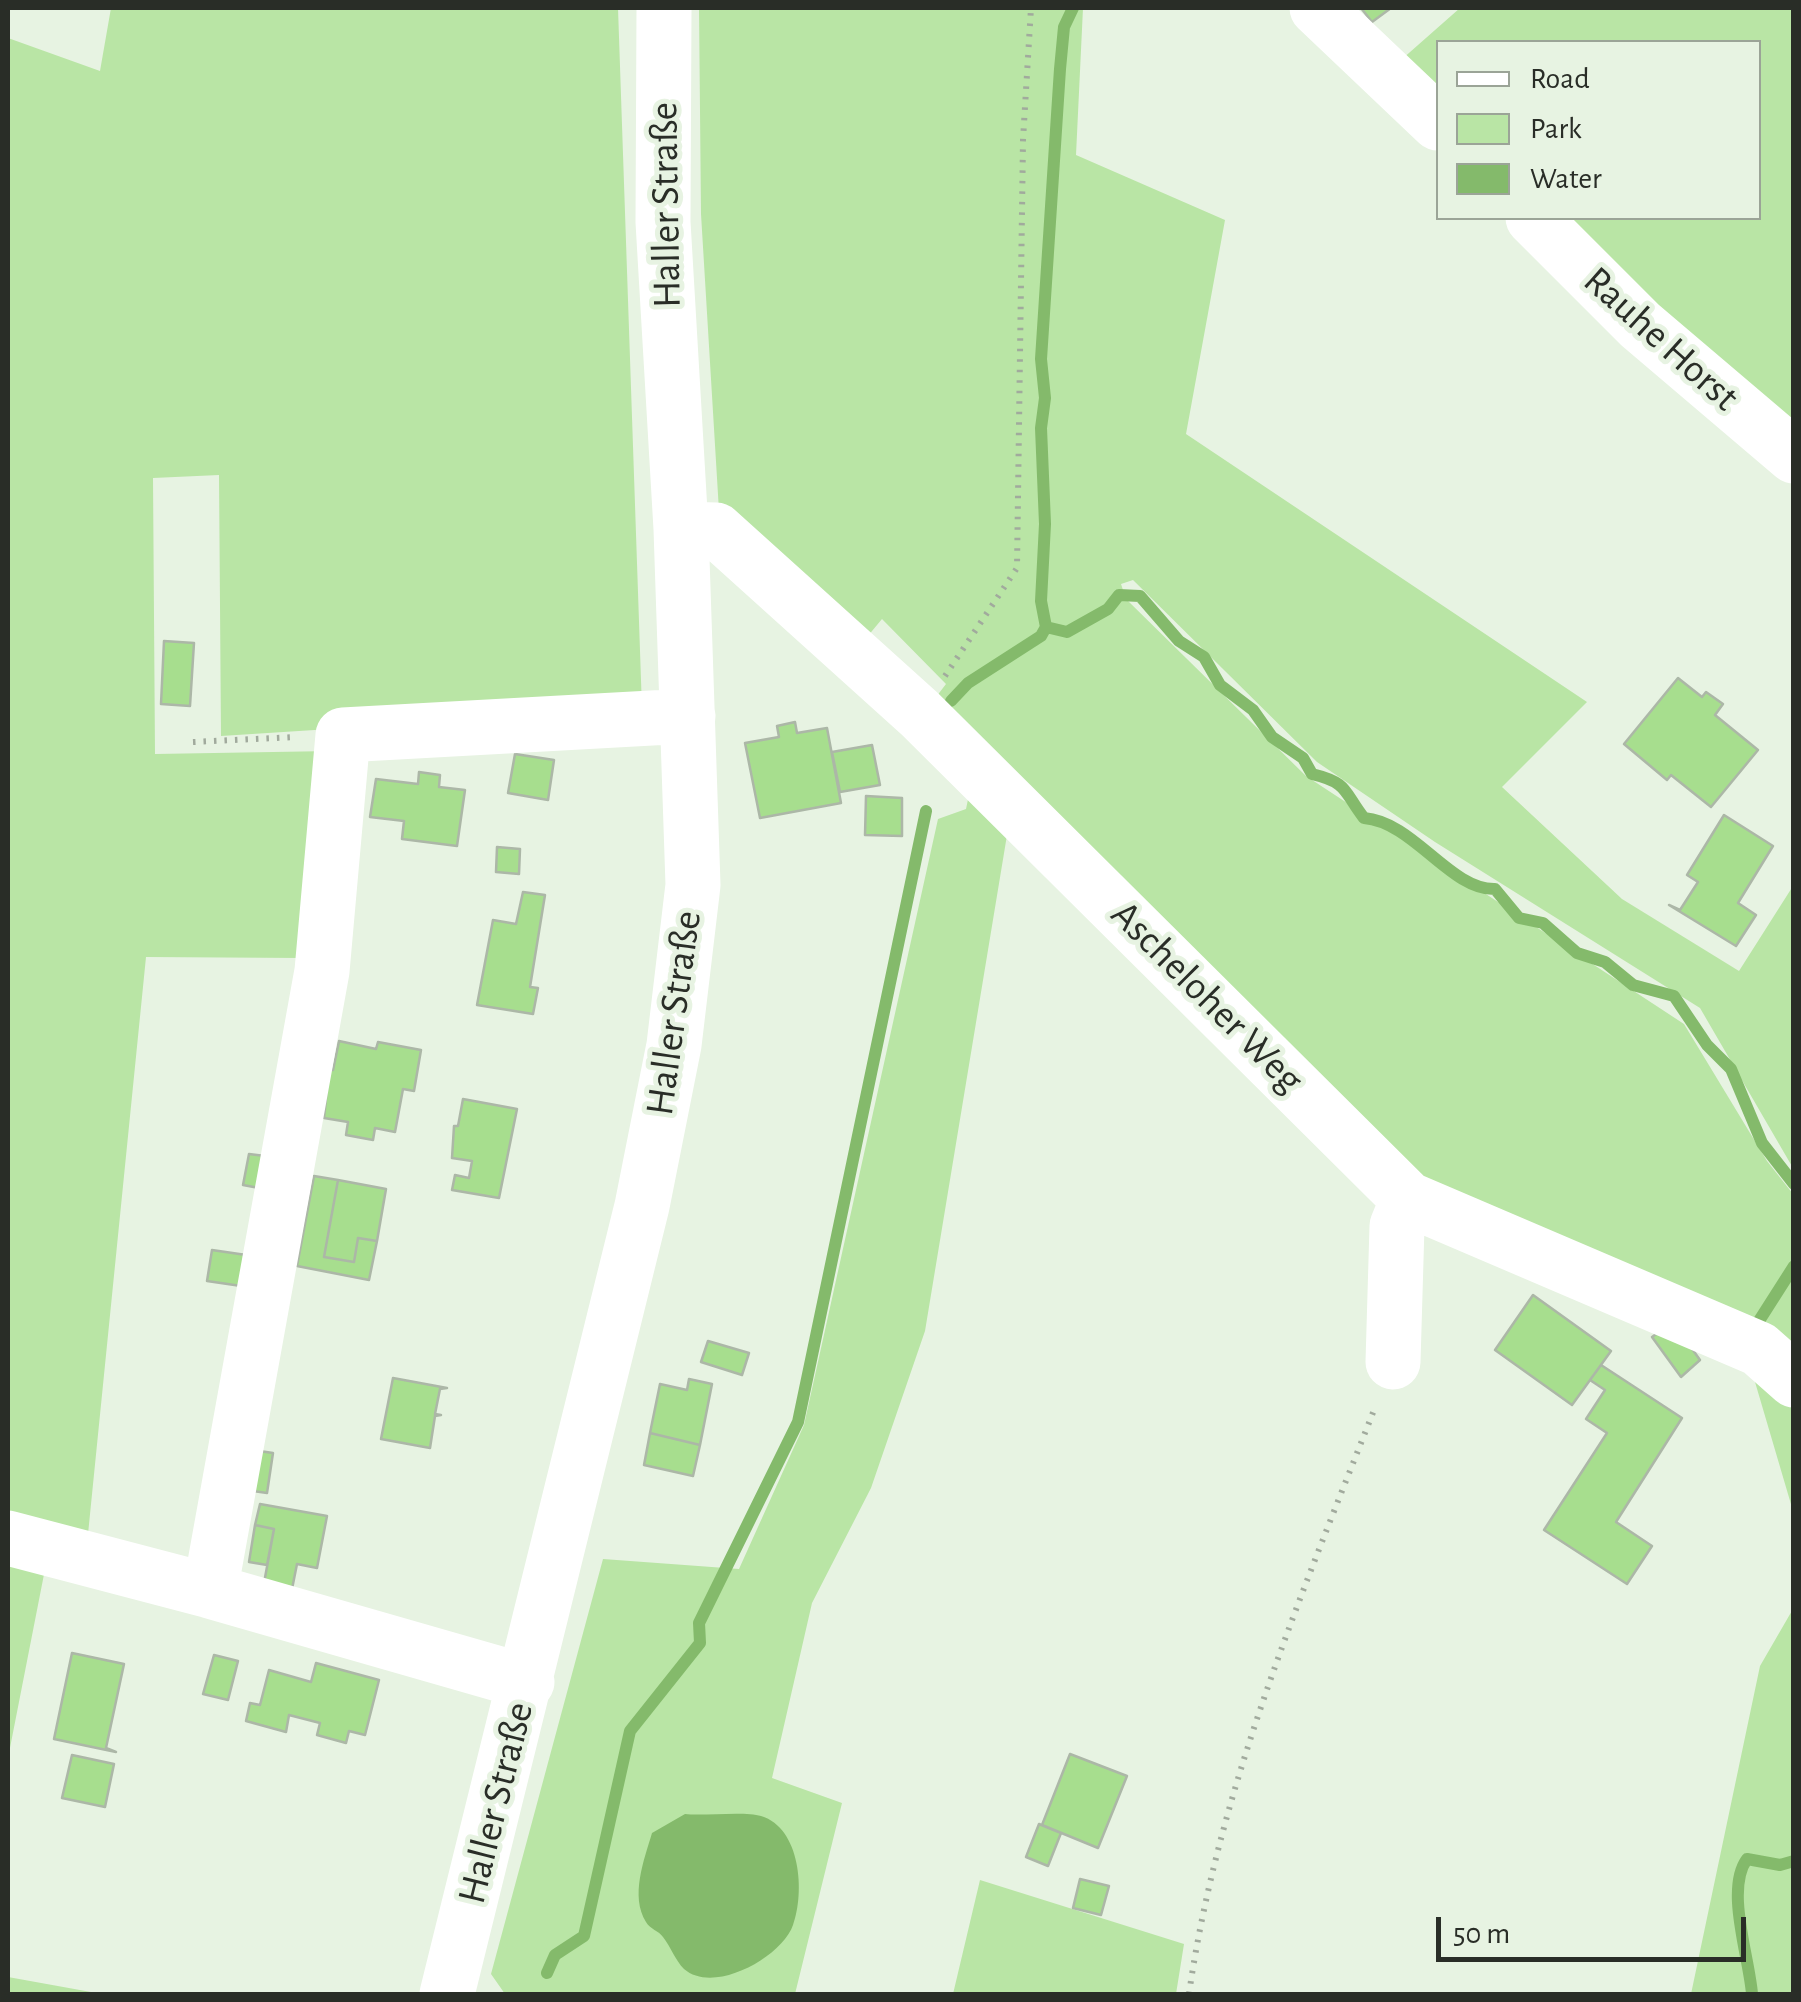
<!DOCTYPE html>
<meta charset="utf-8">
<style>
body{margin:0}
#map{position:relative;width:1801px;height:2002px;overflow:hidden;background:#e7f3e2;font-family:"Alegreya Sans",sans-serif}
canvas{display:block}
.frame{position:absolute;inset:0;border:10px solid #292d27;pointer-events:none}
.legend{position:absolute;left:1436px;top:40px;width:325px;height:180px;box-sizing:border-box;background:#e7f3e2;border:2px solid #9ba497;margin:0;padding:12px 18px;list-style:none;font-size:30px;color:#292d27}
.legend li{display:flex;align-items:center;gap:20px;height:50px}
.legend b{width:50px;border:2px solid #9ba497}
.scale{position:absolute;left:1436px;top:1917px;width:310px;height:45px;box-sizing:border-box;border:5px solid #292d27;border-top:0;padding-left:12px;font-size:30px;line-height:35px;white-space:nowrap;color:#292d27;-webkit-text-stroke:8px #e7f3e2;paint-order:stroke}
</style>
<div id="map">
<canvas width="1801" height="2002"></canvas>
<div class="frame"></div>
<ul class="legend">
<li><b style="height:12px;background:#fff"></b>Road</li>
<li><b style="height:28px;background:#b9e5a5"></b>Park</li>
<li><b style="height:28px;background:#84ba6b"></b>Water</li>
</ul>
<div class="scale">50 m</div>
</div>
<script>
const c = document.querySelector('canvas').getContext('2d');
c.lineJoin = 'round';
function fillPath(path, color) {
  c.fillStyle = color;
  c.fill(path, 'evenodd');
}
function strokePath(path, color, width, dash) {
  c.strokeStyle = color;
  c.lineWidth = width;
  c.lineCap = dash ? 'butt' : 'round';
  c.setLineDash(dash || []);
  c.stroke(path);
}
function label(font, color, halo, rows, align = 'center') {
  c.font = font + ' "Alegreya Sans",sans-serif';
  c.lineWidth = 10;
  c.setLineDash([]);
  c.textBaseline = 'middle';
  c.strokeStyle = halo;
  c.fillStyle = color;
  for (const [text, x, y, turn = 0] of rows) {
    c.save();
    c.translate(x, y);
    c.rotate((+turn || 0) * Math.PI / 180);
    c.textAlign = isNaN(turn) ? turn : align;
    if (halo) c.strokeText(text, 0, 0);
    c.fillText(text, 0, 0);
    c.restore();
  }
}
fillPath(new Path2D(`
 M111,8h507l24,701 -421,27 -2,-261 -66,3 2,276 177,-3 -30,207 -156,-1 -59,587 -79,-18v-1488l92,33z
 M699,8h384l-7,147 149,65 -39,214 401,268 -85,85 120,112 117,72 54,-85v282l-93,-160 -265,-166 -118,-80 -184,-182 -12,4 5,15 180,177 378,248 83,137 26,33v165l-338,-154 -79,-55 -446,-445 16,-21 -64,-65 -20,24 -143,-132 -18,-297z
 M1460,8h333v432l-239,-222h204v-176h-320v57l-37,-39z
 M971,785l38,38 -84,508 -54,157 -59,115 -40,175 70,25 -47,191h-290l-14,-20 112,-415 136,10 65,-144 134,-606 28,-10z
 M1750,1365l43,39v110v-3z
 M8,1549l39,10 -39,199z
 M1793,1609v385h-102l69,-328z
 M980,1880l204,64 -8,50h-223z
 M8,1977l94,17h-94z`), '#b9e5a5');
fillPath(new Path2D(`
 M685,1814c19,2 60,-3 76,2 40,12 44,77 32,109 -11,32 -79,70 -109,44 -9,-9 -13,-22 -21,-32 -4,-6 -13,-8 -17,-15 -16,-26 -2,-62 6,-89z`), '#84ba6b');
strokePath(new Path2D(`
 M1073,8l-9,19 -4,42 -19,290 4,39 -4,30 4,96 -4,77 5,26 21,5 41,-23 11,-14 21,1 39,45 25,16 16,28 33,25 19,27 31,21 9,16c37,9 31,17 52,44 50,4 86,72 131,71l24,29 24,5 34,30 28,9 28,23 41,11 33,49 24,24 31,74 32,41
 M951,701l17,-18 73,-47 5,-9
 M1757,1324l37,-58
 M547,1973l8,-18 29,-19 46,-205 70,-88 -1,-20 99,-201 128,-611
 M1752,1994c-3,-38 -27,-105 -5,-135l33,6 14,-4`), '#84ba6b', 12);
const building = new Path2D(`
 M1361,8h30l-19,14z
 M164,641l30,2 -4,63 -29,-2z
 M1678,678l24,19 4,-5 17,12 -8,11 43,35 -47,57 -40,-32 -4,5 -43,-36z
 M795,722l2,11 30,-5 14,75 -81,15 -15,-75 34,-6 -2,-11z
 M872,745l8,40 -40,7 -8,-40z
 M515,754l39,6 -6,40 -40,-7z
 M419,772l21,3 -1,12 26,3 -8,56 -55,-7 2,-18 -34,-4 6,-38 42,5z
 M866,796l36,2v38l-37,-1z
 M1724,815l49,31 -35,57 18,12 -20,31 -67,-41 11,5 18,-28 -11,-7z
 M497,847l23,2 -1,25 -23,-2z
 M523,892l22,3 -15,92 8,1 -5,26 -56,-9 16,-85 23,4z
 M339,1041l37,8 2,-7 43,8 -7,41 -11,-2 -8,43 -20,-4 -2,12 -27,-5 2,-13 -24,-4 5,-49 4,1z
 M463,1099l54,10 -18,89 -47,-8 3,-15 14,3 3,-17 -20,-3 2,-32h4z
 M249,1154l16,2 -6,32 -16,-3z
 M314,1176l24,4 -14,77 30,5 4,-24 19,3 -8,39 -72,-14z
 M338,1180l48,9 -9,52 -19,-3 -4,24 -30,-5z
 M212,1250l41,6 -5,31 -41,-6z
 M1533,1295l78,56 -39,54 -77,-55z
 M1673,1322l27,38 -19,17 -29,-40z
 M708,1341l41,12 -7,22 -41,-13z
 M1601,1365l81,53 -66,104 36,24 -25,38 -83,-54 63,-97 -21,-14 19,-29 -15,-10z
 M393,1378l54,10 -7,1 -5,25 6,1 -6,1 -5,32 -49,-9z
 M689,1379l23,5 -12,61 -50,-12 10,-49 27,6z
 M650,1433l50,12 -7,31 -49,-11z
 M246,1449l27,4 -6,40 -28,-4z
 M260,1504l67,12 -10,52 -20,-4 -5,25 -28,-6 10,-54 -19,-4z
 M255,1525l19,4 -7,36 -18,-3z
 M72,1653l52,11 -18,84 10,4 -62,-13z
 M214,1655l24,6 -10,39 -25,-6z
 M316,1663l63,17 -14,55 -16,-4 -3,12 -29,-8 3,-12 -31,-8 -3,17 -40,-11 4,-18 10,2 9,-35 42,12z
 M1070,1754l57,22 -29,72 -56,-23z
 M72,1755l42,9 -9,43 -43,-9z
 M1039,1824l22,9 -13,33 -22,-9z
 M1080,1879l29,7 -8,29 -28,-7z`);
fillPath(building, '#a7de8e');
strokePath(building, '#acb7a7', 2.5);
strokePath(new Path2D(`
 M945,676l72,-108 6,-428 8,-132
 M193,742l103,-5
 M1189,1994c29,-204 112,-398 187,-589`), '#a1aa9d', 6, [2.5, 8]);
strokePath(new Path2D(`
 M1317,8l121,115
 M1533,218l107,107 154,131
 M681,529l35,1 204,184 488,485 351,150 35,31
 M1393,1362l4,-136 11,-27
 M8,1538l202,53
 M527,1682l-317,-91 112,-620 21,-236 345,-19
 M447,1994l195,-788 32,-161 19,-160 -12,-356 -18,-307 1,-214`), '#fff', 55);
label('40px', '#292d27', '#e7f3e2', [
 ["Haller Straße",666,205,-91],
 ["Rauhe Horst",1661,339,42],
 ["Ascheloher Weg",1207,997,45],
 ["Haller Straße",674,1013,-82],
 ["Haller Straße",496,1803,-76]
]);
</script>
